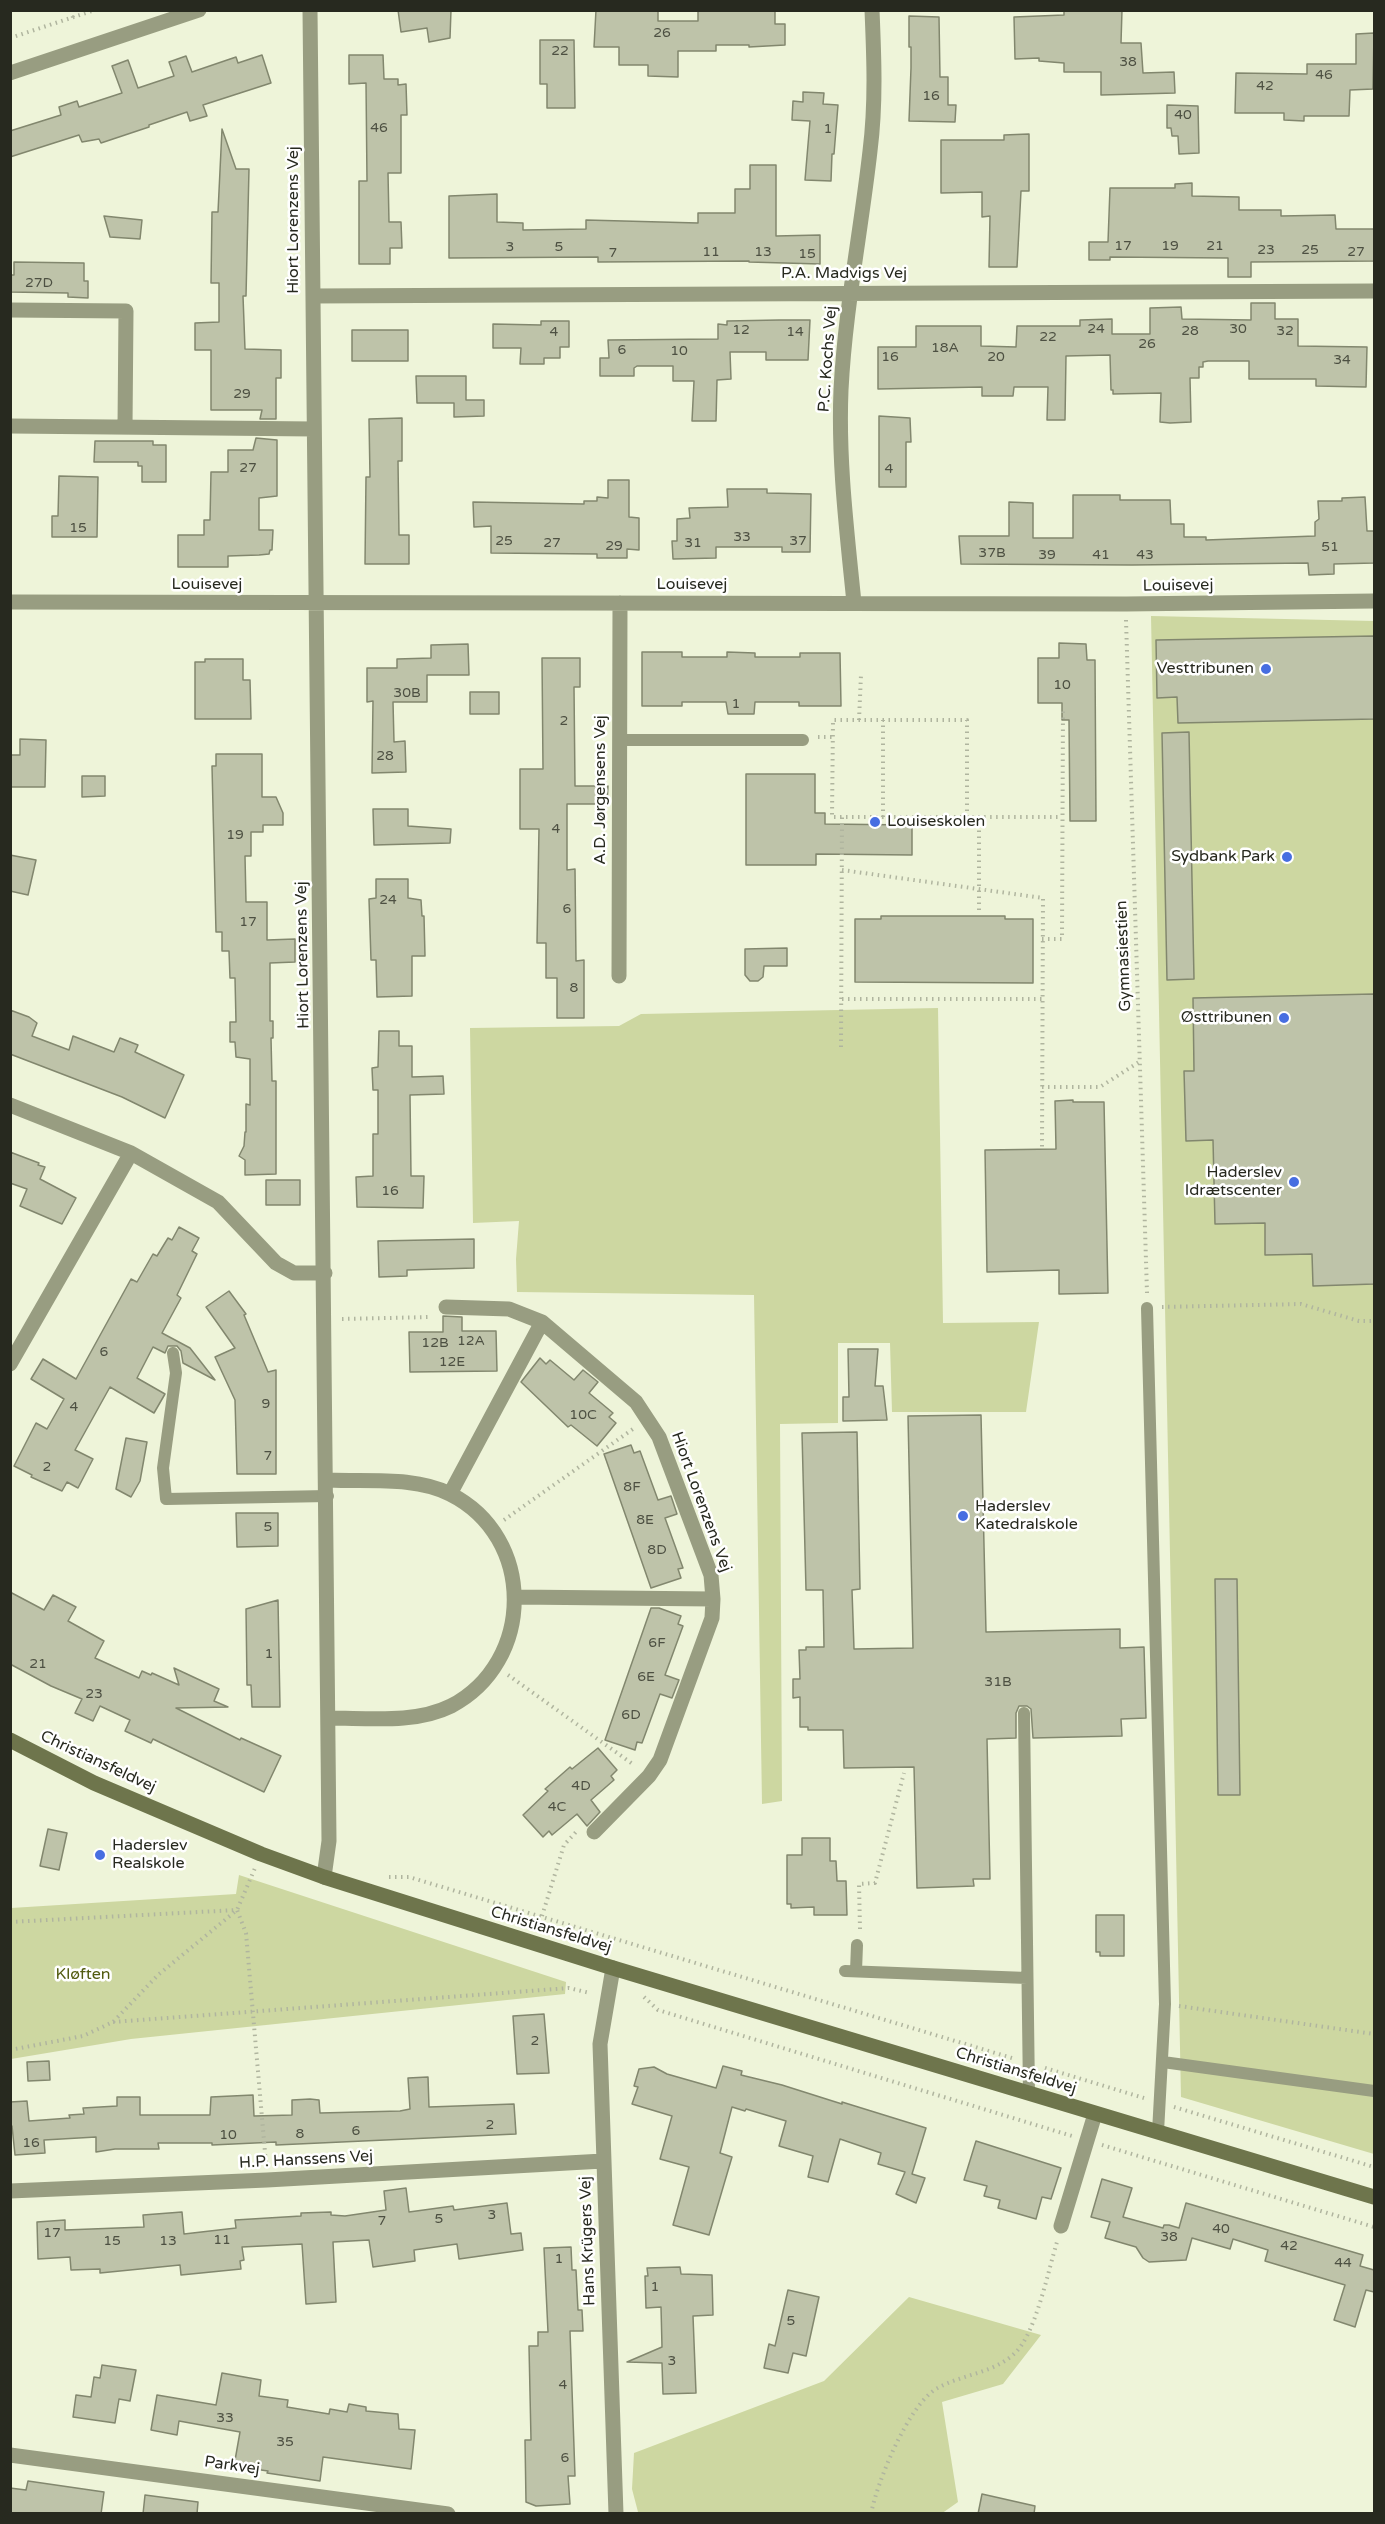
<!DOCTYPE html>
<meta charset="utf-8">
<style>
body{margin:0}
#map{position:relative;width:1385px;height:2524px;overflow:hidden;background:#eef4d9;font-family:"Varela Round",sans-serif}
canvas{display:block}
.frame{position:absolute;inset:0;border:12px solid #27291f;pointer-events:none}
</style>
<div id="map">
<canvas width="1385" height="2524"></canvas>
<div class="frame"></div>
</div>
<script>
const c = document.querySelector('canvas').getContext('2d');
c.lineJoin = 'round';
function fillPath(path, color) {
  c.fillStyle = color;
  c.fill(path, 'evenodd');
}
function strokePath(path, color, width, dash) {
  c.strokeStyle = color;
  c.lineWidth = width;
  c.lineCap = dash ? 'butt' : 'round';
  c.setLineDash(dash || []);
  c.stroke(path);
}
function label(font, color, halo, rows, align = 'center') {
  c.font = font + ' "Varela Round",sans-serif';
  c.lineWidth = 5;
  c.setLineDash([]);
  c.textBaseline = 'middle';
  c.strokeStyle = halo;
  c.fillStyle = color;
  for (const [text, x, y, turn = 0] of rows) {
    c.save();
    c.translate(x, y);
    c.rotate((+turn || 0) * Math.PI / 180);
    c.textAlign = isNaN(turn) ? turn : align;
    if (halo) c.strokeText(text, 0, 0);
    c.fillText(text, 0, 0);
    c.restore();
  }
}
fillPath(new Path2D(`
 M1151,616l223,5v1533l-193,-57z
 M938,1008l5,315 96,-1 -13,90h-134l-2,-69h-52v80l-58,1 2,377 -20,3 -8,-509 -237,-3 -1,-33 3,-38 -46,2 -3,-195 149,-2 22,-12z
 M239,1875l327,107 -1,12 -434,45 -120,20v-151l225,-14z
 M909,2297l132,38 -38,49 -61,18 16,100 -17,12 -303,-2 -6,-23 2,-36 190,-72z`), '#cdd7a1');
const building = new Path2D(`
 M398,10h53l-1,28 -21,4 -2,-14 -26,4z
 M596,10h62v11h40v-11h77v14h10v21l-36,2v-2h-33v6h-38v26l-30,-1v-11h-29v-18h-25z
 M1064,10h58l-1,33h20l2,30 31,-1 1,21 -74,2v-23h-37v-9l-25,-2v-3l-24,1 -1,-42 50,-2z
 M909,16l30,1 1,60h8v28h8l-1,17 -46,-1 2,-53v-21h-2z
 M1374,33l-1,56 -23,1 -1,26h-45v5l-20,-1v-7h-49l1,-40 71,1v-10h49v-30z
 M540,40h34l1,68h-28v-24h-7z
 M262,55l9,28 -68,22 4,11 -17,5 -3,-9 -38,13v2l-48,16 -2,-4 -17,3 -3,-7 -69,22v-26l51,-16 -2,-8 18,-6 2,6 43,-14 -10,-27 16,-6 10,28 36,-12 -5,-14 17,-6 6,16 44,-15 2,6z
 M349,55h34l1,24h14v6l8,-1 1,31h-6v58h-13l1,49h12l1,26h-12v16h-31v-83h8l-1,-98 -17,1z
 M803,92l21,1 -1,11 15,1 -4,49h-2l-1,27 -26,-1 5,-59 -18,-1 1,-19 10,1z
 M1167,105l31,1 1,47 -20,1 -1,-18h-6l-1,-8h-4z
 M222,129l14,40h13l-3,127h-3l2,53 36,1v28h-5v41h-16l2,-9h-51v-60h-16v-27l24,-1v-39h-8l1,-71h6z
 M1029,134v57h-8l-4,76h-28l1,-51 -8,1v-25l-41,1v-53h63v-5z
 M750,165h26v71l44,-1v29l-71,-2v-1l-151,1v-5l-149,1v-62l48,-2v28l26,1v7l63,-1v-9l112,3v-10h37v-24h15z
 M1192,183v13l47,1v13h42v6l54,-1 1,14h38v32l-123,1v15h-23v-19l-118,-1v3h-21v-18h19l2,-54h65v-4z
 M104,216l38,4 -2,19 -30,-2z
 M14,262l70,1v18h4v17l-20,-1v-4l-58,-1v-17h4z
 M1251,303h24v16h23v27l69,1 -1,40 -50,-1v-7h-67v-18h-41l-5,1v5h-4v11h-9l1,44 -21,1 -10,-1 1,-29 -48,1v-4h-2l-1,-35 -44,1 -1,64h-18l1,-33h-34l-1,9h-31v-9l-104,2v-42h38v-21h65v20l35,1 1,-21h63v-6l32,-1v15h38v-26l31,-1 1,12 69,1z
 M779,320h31l-2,40h-42v-8h-36l1,27 -14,1 -1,41h-24l2,-40h-21v-15h-36l-3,2v8h-34v-18h9l-1,-18 110,-1v-15l9,1v-4z
 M541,321h28v26h-9v11h-16v6h-24l1,-16h-28v-24l48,1z
 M352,330h56v31h-56z
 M416,376h50v24h18v16l-30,1v-14h-37z
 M879,416l31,2 1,24h-5v45h-27z
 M402,418v43h-4l1,74h10v29h-44l1,-87h4l-1,-58z
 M256,438l21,2v56l-18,2v32h14l-1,20h-2l-1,4 -10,1 -31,1v11h-50v-32h26v-15h6l1,-48h17v-22h25z
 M95,441h58v4h13v37h-24v-16h-4v-4h-44z
 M59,476l39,1 -1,60h-45v-21h6z
 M608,480h21v37l10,1v32l-12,-1v9h-30v-4l-106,-1v-27l-17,1 -1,-25 111,2v-3h13v-4l11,1z
 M727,489h40v4l44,1 -1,58h-28v-5h-66v11l-43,1 -1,-18h5v-22l13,-1 -1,-10 39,-1z
 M1073,495h47v5h50l1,24h13v13h22v3l109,-4v-14l4,-3 -1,-18h24v-3l23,-1 2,34h7v32l-40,1v10l-25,1 -1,-12 -176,2 -171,-1 -2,-28h50v-34l24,1v35h40z
 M1374,636v83l-196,4 -1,-26 -20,1 -1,-58z
 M1059,643l27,1 1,16h8l1,161h-26l-1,-101h-7v-17h-24v-45h21z
 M468,644l1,31h-42v27h-34l1,40 11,-1 1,31 -34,1 1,-72 -6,1v-34h30v-9l34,-1v-13z
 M642,652h40v5h45v-5l28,1v4h45v-4h40l1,53h-42v-4h-44l-1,12h-26l-2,-12h-44v4h-40z
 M542,658h38v29h-6l1,99h33l-1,18h-40v66l8,-1 1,92 8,-1v58h-27v-40h-11v-35h-9l2,-114h-19v-60h23z
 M205,659h38v21h7l1,39h-56v-57h10z
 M470,692h29v22h-29z
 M1189,732l5,247 -27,1 -5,-247z
 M20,739l26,1 -1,47h-35v-32h10z
 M216,754h46v43h14l7,16v12h-20v7h-12v24h-6l1,46h21v38l28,-1v23l-25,1v58h3v17h-2l1,43h4v93l-31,1v-15l-6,-4 5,-10 1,-14h1v-28l4,1v-46l-14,-2 -1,-15h-5v-20h6l-1,-44h-5l-1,-27h-7v-19h-6l-4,-166h4z
 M746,774h69v39h10v11l87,1v30l-96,-1v11h-70z
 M82,776h23v20l-23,1z
 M373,809h35v17l43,3 -1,14 -76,2z
 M10,855l26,5 -8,35 -18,-4z
 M376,879h32v19l13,2 1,16h2l1,40h-13v40l-35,1 -1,-37h-5l-2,-61 7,-1z
 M881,916h124v3h28v64l-178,-1v-63h26z
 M787,948v18h-23l-1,11 -5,4h-8l-5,-6v-26z
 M1374,994v290l-61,2 -1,-32 -47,1v-32l-50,1 -2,-84 -27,1 -2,-70h10l-1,-73z
 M10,1010l19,7 8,6 -5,13 37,14 4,-14 41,16 6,-14 18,7 -3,7 49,23 -19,43 -43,-21 -112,-43z
 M379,1031h20v15h13v31l31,-1 1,18 -34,1 1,81h13l-1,32 -66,-1 -1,-30 17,-1v-42h5v-44h-5l-1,-22 6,-1z
 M1073,1100v2h31l4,191 -49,1v-24l-72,2 -2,-122 71,-1 -1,-48z
 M10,1152l29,11 -1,2 7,2 -5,12 36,19 -14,26 -42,-18 7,-17 -17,-6z
 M266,1180h34v25h-34z
 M179,1227l20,11 -7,13 5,3 -20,41 4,3 -19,35 28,15 25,32 -32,-17 -2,-12 -4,-5h-9l-3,7 -12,-6 -16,31 28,16 -11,19 -44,-26 -35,63 18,9 -15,29 -11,-6 -5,9 -31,-14 1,-2 -18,-9 22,-43 11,6 17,-30 -33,-20 12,-20 33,20 55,-100 6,3 16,-28 4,2 11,-18 4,2z
 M474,1239v29l-67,2v6l-28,1 -1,-36z
 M229,1291l17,23 -2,1 24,57 8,-2v104h-39l-2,-74 -20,-43 20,-9 -29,-41z
 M443,1316l19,1v14h34l1,40 -87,1 -1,-40h34z
 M848,1349h30l-3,37h8l4,34 -44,1v-24h6z
 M540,1358l6,6 4,-4 24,20 9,-10 15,12 -9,11 24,20 -4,4 7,6 -19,23 -26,-21 -3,2 -47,-45z
 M981,1415l5,217 134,-3v19l24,-1 2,71 -25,1 1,17 -89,2 -2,-29 -4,-3h-8l-3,7v25l-29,1 3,140h-17l1,7 -57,2 -3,-121 -70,1 -1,-38h-35v-3h-8v-30l-7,1v-19h7l-1,-29h7v-3h18l-1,-57h-17l-4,-157 55,-1 3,157 -8,1 2,59 59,-1 -5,-232z
 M126,1438l21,4 -7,39 -9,16 -15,-8z
 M631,1445l3,8 6,-2 18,49 13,-4 6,18 -12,4 18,50 -5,1 3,9 -30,10 -47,-134z
 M236,1513h42v33l-41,1z
 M1215,1579h22l3,216h-22z
 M10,1592l34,18 9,-15 23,12 -8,14 36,20 -9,17 44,20 3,-7 9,4 1,-2 27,12 -5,-17 45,21 -5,12 14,6 -52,1 64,32 1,-2 40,18 -17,36 -111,-53 -2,4 -26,-12 5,-11 -30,-14 -7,15 -18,-8 7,-14 -31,-13 -41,-22z
 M278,1600l2,107h-28l-1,-22h-4l-1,-76z
 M651,1608h8l22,8 -3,8 5,2 -18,49 14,5 -7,18 -12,-4 -18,49 -5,-1 -2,8 -30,-10z
 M598,1748l19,22 -6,6 3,4 -23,20 9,12 -13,14 -10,-12 -25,21 -3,-4 -6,6 -20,-22 25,-24 -3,-2 25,-22 2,2z
 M48,1829l19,4 -8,37 -19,-4z
 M802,1838h28v23h6l1,20h9l1,34h-33v-8l-23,1v-4h-4v-49h15z
 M1096,1915h28v41h-24v-4h-4z
 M544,2014l5,59 -32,1 -4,-58z
 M49,2061l1,19 -22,1 -1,-19z
 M723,2066l19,5 -1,4 41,10 60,19v-2l84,26 -14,46 13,4 -9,25 -20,-9 9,-22 -27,-8 3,-11 -41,-14 -12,43 -20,-5 5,-21 -34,-10 7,-25 -40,-12 -1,2 -13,-4 -12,46 12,4 -23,78 -36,-10 16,-58 -29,-8 12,-43 -40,-12 6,-17 -4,-1 5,-17 15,-2 13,7 49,14z
 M428,2077l1,30 85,-3 2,30 -240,11v-3l-64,3v-2h-54l1,6h-44l-19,3v-15l-52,3 1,13 -30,2 -3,-29h-2v-24l17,-1 2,20 41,-3 -1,-3 15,-1 -1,-6 34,-2v-9h23v18h70l1,-18 42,-2 1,21 38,-1v-15l18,-1 9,1 1,13 80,-2 10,-2 -2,-31z
 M976,2141l85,27 -10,31 -9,-2 -6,22 -38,-11 2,-8 -16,-4 3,-10 -23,-6z
 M1102,2179l30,9 -9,29 40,11 1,-3h5l10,3 7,-25 177,52 -3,11 14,4v22l-8,-2 -11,37 -21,-7 11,-35 -80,-24 3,-11 -35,-11 -3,10 -38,-11 -6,22 -37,2 -6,-4 -7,-11 -31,-9 5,-16 -19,-5z
 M406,2188l3,24 44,-6 1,4 53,-7 4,31 10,-1 2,17 -64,9 -2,-15 -43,6 1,11 -42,6 -4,-27 -36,2 3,60 -30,2 -4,-60 -60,3 2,13 -4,1 1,8 -60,6 -1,-10 -80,8v-4l-29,1 -1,-13 -32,2 -1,-37 28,-2v10l79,-3 -1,-12 39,-3 2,22 52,-6 -1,-8 66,-4v-3l30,-1v3l14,1 41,-6 -2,-19z
 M571,2247l1,23h4l2,40h4l1,21h-13l5,145h-7l2,28 -34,2 -10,-4 -1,-62h6l-2,-94h9v-14h10l-4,-84z
 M680,2267l1,7 31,1 1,40 -20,1 3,77 -33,1 -1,-31 -35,-1 35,-15 -1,-40 -15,1 -1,-32h3l-1,-8z
 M788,2290l31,7 -13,59 -13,-3 -5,20 -24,-5 5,-24 6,2z
 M102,2365l34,5 -6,31 -11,-2 -4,24 -42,-6 3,-22 15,2 3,-20 6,1z
 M222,2373l39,7 -2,16 29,4 -1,7 42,7 1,-5 17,3 2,-8 17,3v4l32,3 1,15 16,1 -4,39 -88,-12 -3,24 -53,-8 1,-2 -34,-5 6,-34 -61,-11 -2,14 -26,-5 6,-35 59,10z
 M28,2481l76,11 -3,22h-91v-26l16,2z
 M982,2494l53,12 -1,8h-56z
 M145,2495l53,7 -1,12h-54z`);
fillPath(building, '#bec3a9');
strokePath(building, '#82876e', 1.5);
strokePath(new Path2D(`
 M72,10l1,8
 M10,38l85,-28
 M1126,620l21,673
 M859,720l2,-45
 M818,737h14
 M883,817v-97
 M967,817v-97h-134l-1,97c77,0 154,0 230,0
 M842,870l201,28 -1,250
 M979,910v-93
 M1042,939h20l1,-231
 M842,999h200
 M841,1047l1,-230
 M1042,1087h58l39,-25
 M1162,1307l139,-3 58,17h15
 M342,1319l89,-2
 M504,1520l129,-91
 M508,1675l126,90
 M389,1877h20l603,181
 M542,1916l22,-71 12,-13
 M10,1922l227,-12 9,23 20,231
 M860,1929l-1,-45 16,-1 29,-110
 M644,1997l14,13 414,126
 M1179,2006l195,28
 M113,2022l456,-34 21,5
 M10,2050l73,-14 30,-14 45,-47 79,-65 18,-42
 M1045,2068l99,30
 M1174,2107l200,60
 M1102,2145l272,82
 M871,2514c6,-32 37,-108 65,-125 25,-15 57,-15 79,-36 21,-20 33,-82 42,-111`), '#b0b59f', 4, [1.5, 4.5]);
strokePath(new Path2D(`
 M619,740h184
 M1147,1308l18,696 -7,128
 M173,1353l3,20 -13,95 3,31 162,-3
 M1024,1713l5,381
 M845,1971l182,7
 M856,1971l1,-26
 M1163,2062l211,29`), '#989d81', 12);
strokePath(new Path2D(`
 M310,10c5,611 18,1221 19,1831l-5,36
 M10,73l189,-63
 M313,296l1061,-5
 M10,310l116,1 -1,116
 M10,426l304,3
 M10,602l1116,2 248,-3
 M854,603c-7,-71 -16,-142 -13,-213 4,-80 20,-159 29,-239 6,-47 4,-94 2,-141
 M619,976l1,-373
 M10,1105l121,48 87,49 58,61 18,10h31
 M446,1307l63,2 33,13 94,80 23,35 52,138 2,24 -1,19 -52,142 -11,16 -55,56
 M10,1364l121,-211
 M329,1480c38,2 86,-4 121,14 86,43 85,168 1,212 -36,18 -83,12 -122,12
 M450,1494l92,-172
 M516,1597l197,2
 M613,1968l-13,76 16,470
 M10,2191l257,-11 336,-19
 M1061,2226l34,-112
 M10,2455l438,59`), '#989d81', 15);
strokePath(new Path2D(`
 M10,1740l84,43 167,71 63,23 289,91 761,229`), '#6e754c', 15);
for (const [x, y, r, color] of [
 [1266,669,6,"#476ee1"],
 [875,822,6,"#476ee1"],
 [1287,857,6,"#476ee1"],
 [1284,1018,6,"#476ee1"],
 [1294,1182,6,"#476ee1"],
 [963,1516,6,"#476ee1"],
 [100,1855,6,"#476ee1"]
]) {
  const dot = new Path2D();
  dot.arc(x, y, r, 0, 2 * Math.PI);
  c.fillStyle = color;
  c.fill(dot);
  strokePath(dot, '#fff', 2);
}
label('14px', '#4d5042', null, [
 ["26",662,33],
 ["22",560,51],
 ["38",1128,62],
 ["46",1324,75],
 ["42",1265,86],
 ["16",931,96],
 ["40",1183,115],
 ["46",379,128],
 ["1",828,129],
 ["17",1123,246],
 ["19",1170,246],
 ["21",1215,246],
 ["3",510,247],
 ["5",559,247],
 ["23",1266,250],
 ["25",1310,250],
 ["11",711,252],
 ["13",763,252],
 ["27",1356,252],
 ["7",613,253],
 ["15",807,254],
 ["27D",39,283],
 ["24",1096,329],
 ["30",1238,329],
 ["12",741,330],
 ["28",1190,331],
 ["32",1285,331],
 ["4",554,332],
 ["14",795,332],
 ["22",1048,337],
 ["26",1147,344],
 ["18A",945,348],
 ["6",622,350],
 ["10",679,351],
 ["16",890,357],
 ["20",996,357],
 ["34",1342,360],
 ["29",242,394],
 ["27",248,468],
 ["4",889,469],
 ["15",78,528],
 ["33",742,537],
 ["25",504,541],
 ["37",798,541],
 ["27",552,543],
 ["31",693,543],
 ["29",614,546],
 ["51",1330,547],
 ["37B",992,553],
 ["39",1047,555],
 ["41",1101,555],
 ["43",1145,555],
 ["10",1062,685],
 ["30B",407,693],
 ["1",736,704],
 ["2",564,721],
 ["28",385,756],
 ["4",556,829],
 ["19",235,835],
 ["24",388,900],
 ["6",567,909],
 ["17",248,922],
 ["8",574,988],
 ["16",390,1191],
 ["12A",471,1341],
 ["12B",435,1343],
 ["6",104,1352],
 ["12E",452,1362],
 ["9",266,1404],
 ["4",74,1407],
 ["10C",583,1415],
 ["7",268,1456],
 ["2",47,1467],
 ["8F",632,1487],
 ["8E",645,1520],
 ["5",268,1527],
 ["8D",657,1550],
 ["6F",657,1643],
 ["1",269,1654],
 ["21",38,1664],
 ["6E",646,1677],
 ["31B",998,1682],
 ["23",94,1694],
 ["6D",631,1715],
 ["4D",581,1786],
 ["4C",557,1807],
 ["2",535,2041],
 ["2",490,2125],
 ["6",356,2131],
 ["8",300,2134],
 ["10",228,2135],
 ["16",31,2143],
 ["3",492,2215],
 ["5",439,2219],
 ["7",382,2221],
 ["40",1221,2229],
 ["17",52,2233],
 ["38",1169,2237],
 ["11",222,2240],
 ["15",112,2241],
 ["13",168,2241],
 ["42",1289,2246],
 ["1",559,2259],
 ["44",1343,2263],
 ["1",655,2287],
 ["5",791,2321],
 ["3",672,2361],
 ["4",563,2385],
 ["33",225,2418],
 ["35",285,2442],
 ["6",565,2458]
]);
label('16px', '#27291f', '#fff', [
 ["Hiort Lorenzens Vej",294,220,-90],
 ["P.A. Madvigs Vej",844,274],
 ["P.C. Kochs Vej",828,359,-86],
 ["Louisevej",207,585],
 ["Louisevej",692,585],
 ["Louisevej",1178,586,-1],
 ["A.D. Jørgensens Vej",601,790,-90],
 ["Hiort Lorenzens Vej",303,955,-91],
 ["Gymnasiestien",1124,956,-92],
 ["Hiort Lorenzens Vej",701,1502,70],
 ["Christiansfeldvej",98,1762,25],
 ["Christiansfeldvej",551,1930,17],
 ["Christiansfeldvej",1016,2071,17],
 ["H.P. Hanssens Vej",306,2160,-3],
 ["Hans Krügers Vej",588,2241,-92],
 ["Parkvej",232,2466,8]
]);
label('16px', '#27291f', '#fff', [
 ["Vesttribunen",1254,669],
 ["Louiseskolen",887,822,"left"],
 ["Sydbank Park",1275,857],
 ["Østtribunen",1272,1018],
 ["Haderslev",1282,1173],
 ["Idrætscenter",1282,1191],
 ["Haderslev",975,1507,"left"],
 ["Katedralskole",975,1525,"left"],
 ["Haderslev",112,1846,"left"],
 ["Realskole",112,1864,"left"]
], 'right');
label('16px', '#525b0f', '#fff', [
 ["Kløften",83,1975]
]);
</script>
